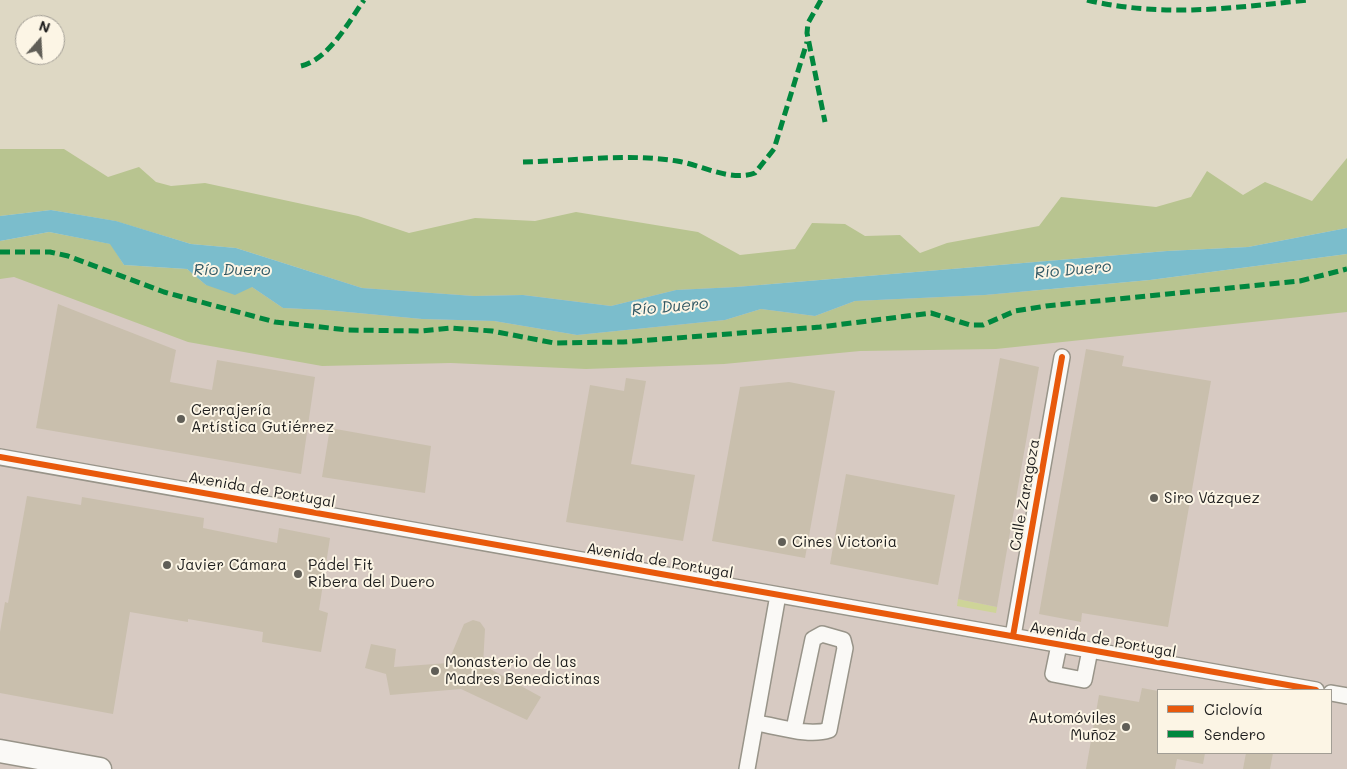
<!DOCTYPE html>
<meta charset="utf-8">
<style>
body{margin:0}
#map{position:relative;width:1347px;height:769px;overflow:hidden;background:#ded8c4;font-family:Mali,sans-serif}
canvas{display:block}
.legend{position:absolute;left:1157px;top:689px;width:175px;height:65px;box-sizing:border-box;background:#fcf5e5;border:1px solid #a29e95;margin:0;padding:6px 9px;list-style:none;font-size:15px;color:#1c1c1c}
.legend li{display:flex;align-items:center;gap:10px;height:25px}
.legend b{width:25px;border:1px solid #a29e95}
.north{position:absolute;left:15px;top:15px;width:50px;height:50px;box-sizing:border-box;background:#fcf5e5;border:1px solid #a29e95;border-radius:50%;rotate:19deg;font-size:14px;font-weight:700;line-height:20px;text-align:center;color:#1c1c1c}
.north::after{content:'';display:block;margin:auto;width:18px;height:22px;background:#605e57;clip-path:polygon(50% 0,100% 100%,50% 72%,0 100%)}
</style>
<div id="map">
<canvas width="1347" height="769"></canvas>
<ul class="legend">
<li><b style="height:6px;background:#e8590c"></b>Ciclovía</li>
<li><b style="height:6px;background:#00873e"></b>Sendero</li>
</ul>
<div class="north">N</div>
</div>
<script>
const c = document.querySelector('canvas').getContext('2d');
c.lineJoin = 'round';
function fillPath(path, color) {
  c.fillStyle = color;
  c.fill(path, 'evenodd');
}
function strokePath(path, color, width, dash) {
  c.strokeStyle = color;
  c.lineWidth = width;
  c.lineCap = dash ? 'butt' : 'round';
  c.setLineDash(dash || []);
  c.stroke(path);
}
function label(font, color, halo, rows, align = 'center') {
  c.font = font + ' Mali,sans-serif';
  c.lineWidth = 4;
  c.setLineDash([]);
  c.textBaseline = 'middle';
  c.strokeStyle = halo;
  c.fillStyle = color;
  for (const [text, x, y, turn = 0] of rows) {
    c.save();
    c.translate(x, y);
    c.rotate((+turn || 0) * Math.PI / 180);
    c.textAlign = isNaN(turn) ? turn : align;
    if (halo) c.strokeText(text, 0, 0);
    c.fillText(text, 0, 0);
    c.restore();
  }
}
fillPath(new Path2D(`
 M0,266l1347,33v470h-1347zM1158,690h173v63h-173z`), '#d7cac2');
fillPath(new Path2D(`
 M958,599l39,8 -1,6 -39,-7z`), '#ced498');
fillPath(new Path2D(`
 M0,149h64l44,28 31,-10 17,15 15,4 34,-3 153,33 51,17 66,-15 60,3 41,-9 122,20 42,23 55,-6 17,-26 33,1 20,12 35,-1 20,18 27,-10 92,-17 22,-29 95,10 35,-10 16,-26 36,24 22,-13 47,19 35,-43v70l-99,19 -81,4 -431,36 -60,3 -65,16 -88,-11 -49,1 -112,-8 -126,-40 -45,-4 -76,-23 -64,-11 -51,6z
 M49,232l62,12 13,21 63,4 19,16 46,2 31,21 43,2 96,9 72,2 83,14 148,-15 36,-11 54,7 40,-15 130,-6 165,-15 197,-26v58l-351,37 -136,2 -136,13 -138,5 -135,-6 -129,3 -134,-24 -174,-65 -14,2v-38z`), '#b8c490');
fillPath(new Path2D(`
 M51,210l65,11 75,23 45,4 126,40 112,8 49,-1 88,11 65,-16 60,-3 431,-36 81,-4 99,-19v26l-197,26 -165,15 -130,6 -40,15 -54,-7 -36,11 -148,15 -83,-14 -72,-2 -96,-9 -43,-2 -31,-21 -17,8 -29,-10 -19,-16 -63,-4 -14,-21 -61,-12 -49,9v-25z`), '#7bbdcc');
fillPath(new Path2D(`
 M58,304l118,46 -6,32 42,8 5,-30 98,17 -14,97 -265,-46z
 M1086,349l38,7 -2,10 89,15 -43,246 -86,-14 -1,9 -42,-8z
 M1000,358l39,9 -42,240 -39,-8z
 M626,378l20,3 -15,83 64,11 -12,66 -117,-19 24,-137 34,6z
 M789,382l46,9 -30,167 -93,-17 28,-154z
 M330,428l101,18 -6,47 -103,-16z
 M846,474l109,21 -17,90 -108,-21z
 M27,496l54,9 1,-8 122,21 -1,10 74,15 2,-15 51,10 -11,72 9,3 -7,39 -59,-10 1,-10 -75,-13v3l-58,-10 -17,102 -113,-21v-61l5,-30 3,1z
 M473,620l7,2 5,7 -2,36 58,32 -14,23 -66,-31 -71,6 -4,-21 -21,-6 6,-24 25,5 -2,18 54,-4 16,-39z
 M1142,688l16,3v62h47l-2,11 -26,-5 -2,10h-89l13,-74 40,7z
 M1246,753h27l-3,16h-27z`), '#c9bfad');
const minor = new Path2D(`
 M0,457l1316,233
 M1013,636l49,-279
 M1059,645l-6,29 31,6 6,-30
 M1331,693l16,3
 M756,723c22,3 52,14 73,7l16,-82 -2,-8 -21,-6 -9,5 -19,90
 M747,769l31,-174`);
const highway = new Path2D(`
 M0,751l100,18`);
strokePath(minor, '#989489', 18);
strokePath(highway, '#989489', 25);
strokePath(minor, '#faf9f6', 15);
strokePath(highway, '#faf9f6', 22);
strokePath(new Path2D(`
 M821,0l-13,23 -1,10 18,89
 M1087,0c76,18 145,8 221,0
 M301,66c28,-7 47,-43 63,-66
 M523,162c50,-1 103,-9 154,-1 25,4 53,21 78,12l19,-24 33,-107
 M0,252h50l18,4 96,36 111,30 73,8 72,1 31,-3 41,3 62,12 69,-1 197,-15 111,-14 39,12h13l32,-14 31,-5 254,-25 47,-12`), '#00873e', 5, [10, 5]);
strokePath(new Path2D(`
 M0,457l1316,233
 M1013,636l49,-279`), '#e8590c', 6);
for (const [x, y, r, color] of [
 [181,419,5,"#605e57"],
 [1154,498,5,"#605e57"],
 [782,542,5,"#605e57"],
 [167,565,5,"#605e57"],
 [298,574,5,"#605e57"],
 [435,671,5,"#605e57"],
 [1126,727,5,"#605e57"]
]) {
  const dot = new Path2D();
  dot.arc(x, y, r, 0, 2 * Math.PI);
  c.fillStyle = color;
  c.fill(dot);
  strokePath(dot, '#fcf5e5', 2);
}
label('15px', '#1c1c1c', '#fcf5e5', [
 ["Cerrajería",191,410],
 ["Artística Gutiérrez",191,427],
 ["Siro Vázquez",1164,498],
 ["Cines Victoria",792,542],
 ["Javier Cámara",177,565],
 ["Pádel Fit",308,565],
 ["Ribera del Duero",308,582],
 ["Monasterio de las",445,662],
 ["Madres Benedictinas",445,679],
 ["Automóviles",1116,718,"right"],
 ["Muñoz",1116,735,"right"]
], 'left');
label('15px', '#1c1c1c', '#fcf5e5', [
 ["Avenida de Portugal",262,490,10],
 ["Calle Zaragoza",1025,495,-80],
 ["Avenida de Portugal",660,561,10],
 ["Avenida de Portugal",1103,640,10]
]);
label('italic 16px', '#315864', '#fcf5e5', [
 ["Río Duero",232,270],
 ["Río Duero",1073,270,-5],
 ["Río Duero",670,307,-5]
]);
</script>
